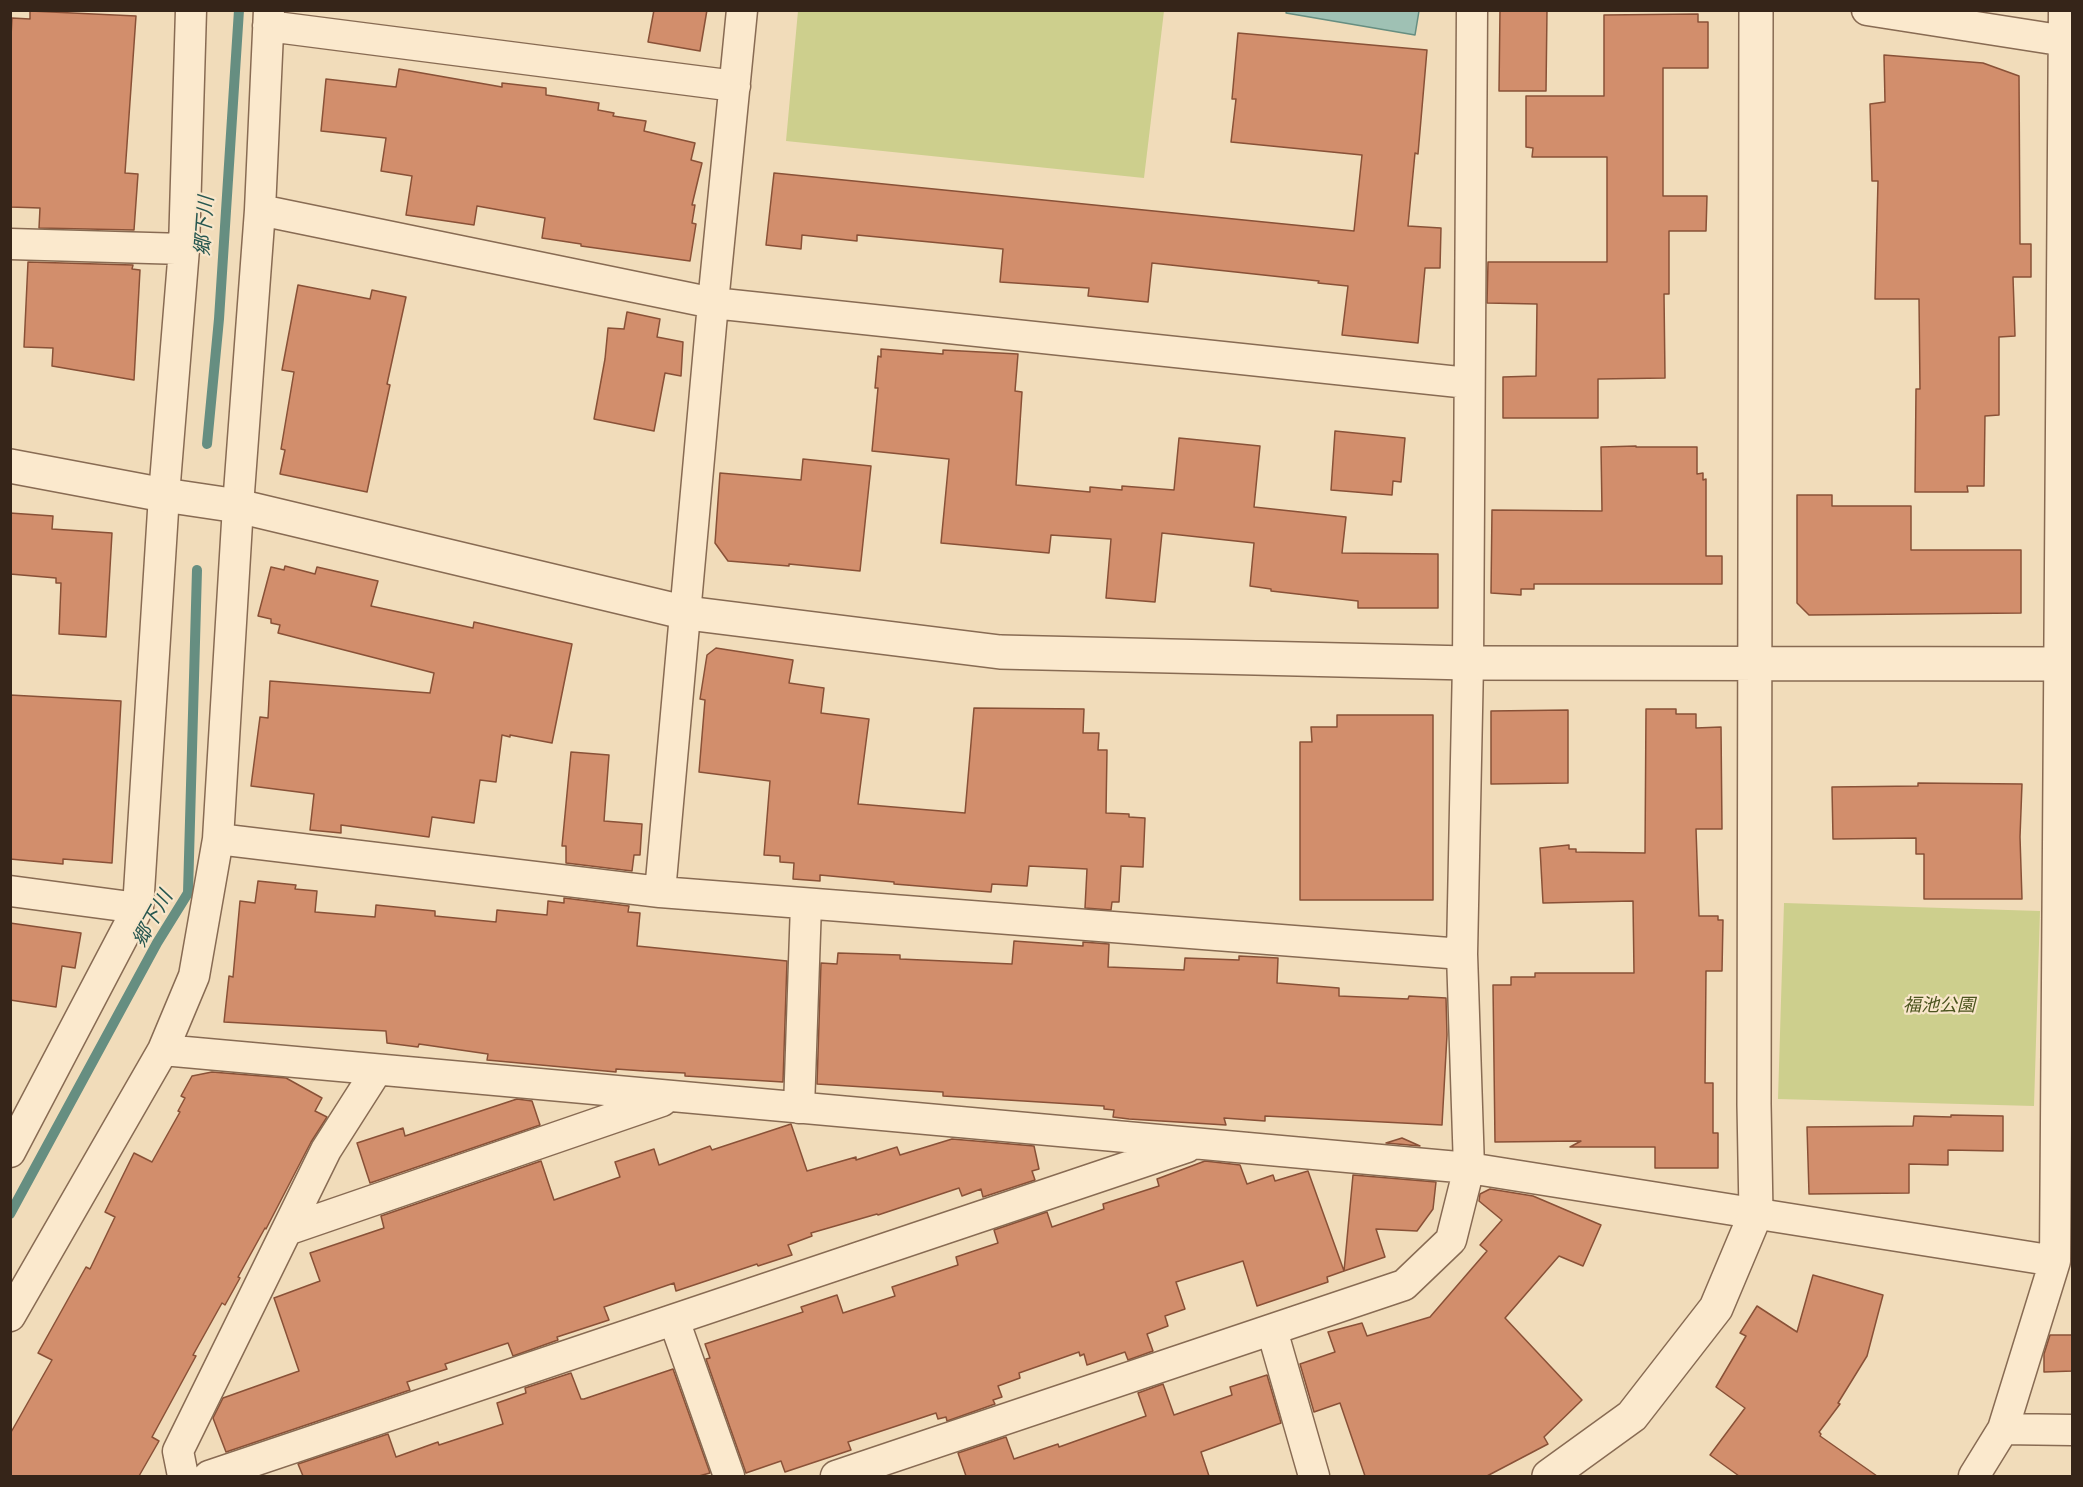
<!DOCTYPE html>
<meta charset="utf-8">
<style>
body{margin:0}
#map{position:relative;width:2083px;height:1487px;overflow:hidden;background:#f1dcba;font-family:"IBM Plex Serif",serif}
canvas{display:block}
.frame{position:absolute;inset:0;border:12px solid #362519;pointer-events:none}
</style>
<div id="map">
<canvas width="2083" height="1487"></canvas>
<div class="frame"></div>
</div>
<script>
const c = document.querySelector('canvas').getContext('2d');
c.lineJoin = 'round';
function fillPath(path, color) {
  c.fillStyle = color;
  c.fill(path, 'evenodd');
}
function strokePath(path, color, width, dash) {
  c.strokeStyle = color;
  c.lineWidth = width;
  c.lineCap = dash ? 'butt' : 'round';
  c.setLineDash(dash || []);
  c.stroke(path);
}
function label(font, color, halo, rows, align = 'center') {
  c.font = font + ' "IBM Plex Serif","Noto Sans JP",serif';
  c.lineWidth = 4.5;
  c.setLineDash([]);
  c.textBaseline = 'middle';
  c.strokeStyle = halo;
  c.fillStyle = color;
  for (const [text, x, y, turn = 0] of rows) {
    c.save();
    c.translate(x, y);
    c.rotate((+turn || 0) * Math.PI / 180);
    c.textAlign = isNaN(turn) ? turn : align;
    if (halo) c.strokeText(text, 0, 0);
    c.fillText(text, 0, 0);
    c.restore();
  }
}
fillPath(new Path2D(`
 M798,11h366l-20,167 -358,-37z
 M1784,903l256,8 -6,195 -256,-7z`), '#cdcf8d');
const water = new Path2D(`
 M1287,10h132v1l-4,24 -129,-22z`);
fillPath(water, '#9fc1b4');
strokePath(water, '#668e81', 1.5);
strokePath(new Path2D(`
 M207,444l12,-125 20,-309
 M10,1214l147,-271 31,-50 9,-323`), '#668e81', 10);
const building = new Path2D(`
 M654,10h53l-7,41 -52,-9z
 M1500,10h47l-1,81h-47z
 M30,11l106,5 -11,157 13,1 -4,56 -95,-2 1,-20 -30,-1v-152l2,-37 18,1z
 M1698,14v8h10v46h-45v128h44l-1,35h-37v63h-5l1,84 -67,1v39h-95v-41l33,-1 1,-72 -50,-1 1,-41h119v-105h-75l1,-9 -7,-1v-51h78v-81z
 M1238,33l189,17 -9,104 -3,-1 -7,73 33,2 -1,40h-15l-7,75 -76,-8 6,-49 -30,-3 1,-2 -167,-18 -4,39 -60,-6 1,-8 -89,-6 3,-33 -146,-14v6l-55,-6 -1,14 -35,-4 8,-72 580,58 8,-76 -131,-13 5,-43h-4z
 M1884,55l99,8 36,13 1,168h11v33h-18l2,59 -16,1v78l-14,1 -1,70h-17l1,6h-53l1,-103h4l-1,-90h-44l3,-118h-6l-2,-77 15,-2z
 M399,69l103,18v-4l44,5v7l53,8 -1,7 16,3 -1,3 33,5 -2,10 51,12 -4,17 11,3 -10,42h3l-3,18 4,1 -6,37 -109,-15v-2l-39,-6 3,-20 -68,-12 -3,19 -68,-10 6,-39 -31,-5 5,-33 -65,-7 5,-52 70,8z
 M28,262l105,3 -1,4 8,1 -6,110 -82,-14 1,-18 -29,-1z
 M298,285l72,14 2,-9 34,7 -19,87 3,1 -23,107 -87,-18 5,-24 -4,-1 13,-77 -12,-2z
 M627,312l33,7 -3,18 26,5 -2,34 -16,-3 -11,58 -60,-12 11,-60 3,-31 16,1z
 M881,349l62,5v-4l75,4 -3,37 7,1 -6,93 74,7v-5l32,3v-4l52,4 5,-52 81,8 -6,61 92,10 -4,36 96,1v54h-80v-7l-87,-10v-2l-21,-3 4,-43 -92,-10 -7,69 -49,-4 5,-59 -60,-4 -2,18 -108,-10 8,-84 -77,-8 6,-63h-3l3,-32 3,1z
 M1335,431l70,7 -4,44 -8,-1 -1,14 -61,-5z
 M1636,446v1h61v27l6,-1v7l3,-1v77h16v28h-188v5h-13v6l-30,-2 1,-83 110,1 -1,-64z
 M803,459l68,7 -11,105 -71,-7v2l-61,-5 -13,-18 5,-70 81,7z
 M1797,495h35v11h79v44h110v63l-212,2 -12,-12z
 M10,513l43,3 -1,13 60,4 -6,104 -47,-3 2,-51h-5v-5l-46,-4z
 M285,566l30,8 2,-7 61,14 -7,25 102,22 1,-6 98,22 -20,99 -42,-8v2l-8,-2 -6,47 -16,-2 -6,43 -42,-6 -3,20 -88,-12v8l-31,-3 4,-36 -63,-8 9,-69 8,1 2,-37 160,12 4,-20 -156,-40 2,-8 -9,-2v-4l-13,-3 13,-49 13,3z
 M716,648l77,12 -4,23 35,5 -3,25 48,6 -11,85 107,9 9,-105 110,1 -1,24h16l-1,17h9l-1,63 23,1v3l16,1 -2,49 -22,-1 -2,36h-7l-1,8 -26,-2 2,-39 -58,-3 -2,20 -35,-2 -1,8 -97,-8v-2l-74,-7v6l-27,-2 1,-16 -14,-1v-6l-16,-1 6,-74 -71,-9 6,-72 -5,-1 7,-44z
 M10,695l111,6 -9,162 -49,-4v5l-53,-5z
 M1646,709h30v5h20v14l25,-1 1,102h-26l3,87h19v4h5l-1,51h-16l-1,112h8v50h5v35h-63v-21h-85l11,-6 -86,1 -2,-157h18v-8h24v-4h99l-1,-72 -90,2 -3,-55 29,-3v4h7v3l69,1z
 M1568,710v73l-77,1v-73z
 M1337,715h96v185h-133v-158h12l-1,-15h26z
 M571,752l38,3 -5,66 38,3 -2,31h-6l-2,16 -66,-8v-17h-4z
 M1918,783l104,1 -2,53 2,62h-98v-45h-8v-16l-83,1 -1,-52 86,-1z
 M258,881l38,4 -1,4 22,2 -2,21 60,5 1,-12 59,6v5l61,6 1,-12 50,5 1,-14 16,2v-5l65,8 -1,6 12,1 -3,33 150,15 -4,121 -98,-6v-3l-41,-2 -28,-2v3l-129,-12 1,-6 -69,-10 -1,3 -31,-4 -1,-12 -162,-9 5,-46 4,1 7,-76 15,2z
 M10,923l71,10 -6,35 -13,-2 -6,41 -46,-7z
 M1014,941l69,5v-4l26,2 -1,23 76,3 1,-12 54,2v-4l39,2 -1,25 62,5v8l69,3 1,-3 37,2 1,37 -5,90 -177,-9v5l-41,-3 2,7 -97,-6 -16,-2 1,-7 -10,-1v-3l-161,-10v-4l-126,-8 4,-121 16,1 1,-11 62,2v4l112,5z
 M212,1072l74,6 36,20 -7,13 12,6 -16,25 -45,87 -1,-1 -27,49 2,1 -15,27 -3,-2 -29,52 3,1 -44,81 7,4 -20,35h-129v-42l42,-74 -14,-7 48,-86 4,2 25,-52 -10,-5 29,-59 18,9 28,-50 -2,-1 7,-13 -4,-2 11,-20z
 M517,1099l15,2 8,24 -170,58 -13,-40 46,-15 2,8z
 M1951,1115l52,1v35l-55,-1v15l-39,-1v29l-100,1 -2,-67 106,-1 1,-10 37,1z
 M791,1124l16,47 49,-14v3l41,-13 3,8 52,-16 82,7 5,23 -7,2 3,9 -52,17 -2,-8 -19,7 -3,-8 -81,27 -1,-1 -66,19 1,3 -24,9 4,10 -34,11 -1,-2 -81,27 -2,-8 -70,24 5,13 -52,17 1,3 -45,16 -5,-13 -63,21 2,5 -40,13 3,8 -184,62 -13,-34 10,-20 76,-27 -25,-73 46,-17 -10,-28 74,-25 -3,-12 160,-55 13,39 66,-23 -5,-15 39,-13 5,16 51,-19 2,4z
 M1402,1138l18,8 -34,-3z
 M1205,1161l35,4 7,19 26,-9 2,6 33,-10 36,100 -17,6 1,5 -71,24 -14,-45 -67,21 9,27 -20,7 3,10 -21,8 6,17 -25,9 -3,-8 -38,13 -3,-11 -4,2 -1,-4 -60,21 1,5 -22,8 4,11 -9,3 2,4 -48,17 -1,-4 -8,2 -2,-6 -88,29 3,8 -66,22 -4,-11 -35,12 -40,-114 4,-1 -5,-14 98,-32 -2,-5 36,-12 6,18 52,-17 -3,-9 66,-22 -2,-8 42,-14 -4,-13 53,-18 5,15 52,-18 -1,-5 56,-18 -2,-7z
 M1353,1175l83,7 -3,27 -16,22 -41,-2 9,28 -41,14z
 M1490,1189l43,7 68,29 -18,41 -24,-10 -54,62 77,82 -38,37 4,7 -61,32h-122l-25,-73 -26,9 -14,-48 35,-12 -7,-20 34,-9 5,13 63,-19 57,-66 -7,-6 22,-25 -23,-19 1,-7z
 M1813,1275l70,20 -16,61 -29,47 2,1 -21,28 2,2 -1,2 57,40h-138l-29,-21 35,-47 -29,-21 30,-51 -6,-3 17,-27 40,26z
 M2050,1335h23v36l-29,1v-18z
 M673,1369l37,104 -11,3h-396l-5,-12 90,-30 8,23 42,-15 1,3 64,-21 -6,-21 29,-10 -1,-5 46,-15 10,26h3z
 M1267,1375l14,48 -80,29 8,24h-243l-8,-23 48,-16 8,22 44,-15 1,3 87,-31 -8,-23 25,-9 11,31 58,-20 -2,-8z`);
fillPath(building, '#d28e6c');
strokePath(building, '#895137', 1.5);
const minor = new Path2D(`
 M1867,10l205,32
 M268,26l467,60
 M260,210l453,93 755,80
 M10,244l174,5
 M218,839l442,53 802,62 6,-291 4,-653
 M10,891l128,17
 M660,892l53,-589 29,-293
 M163,1050l1306,118 586,93
 M799,1108l7,-204
 M10,1152l128,-244 26,-413 20,-246 7,-239
 M287,1230l375,-129
 M10,1316l153,-266 31,-74 24,-137 20,-333 22,-296 9,-200
 M674,1320l55,156
 M1272,1330l42,146
 M2003,1429l69,1
 M183,1476l-5,-25 148,-301 51,-80
 M209,1476l978,-329
 M836,1476l568,-191 47,-45 18,-72 -7,-214
 M1974,1476l29,-47 52,-168 9,-1251`);
const tertiary = new Path2D(`
 M10,466l154,29 74,11 449,107 313,39 468,11 604,1
 M1549,1476l83,-60 84,-108 40,-95 -2,-109 2,-1094`);
strokePath(minor, '#886b53', 33);
strokePath(tertiary, '#886b53', 36);
strokePath(minor, '#fbe9cd', 30);
strokePath(tertiary, '#fbe9cd', 33);
label('italic 18px', '#4b541e', '#f8e6ca', [
 ["福池公園",1939,1006]
]);
label('italic 20px', '#275750', '#f8e6ca', [
 ["郷下川",205,226,-86],
 ["郷下川",153,919,-61]
]);
</script>
